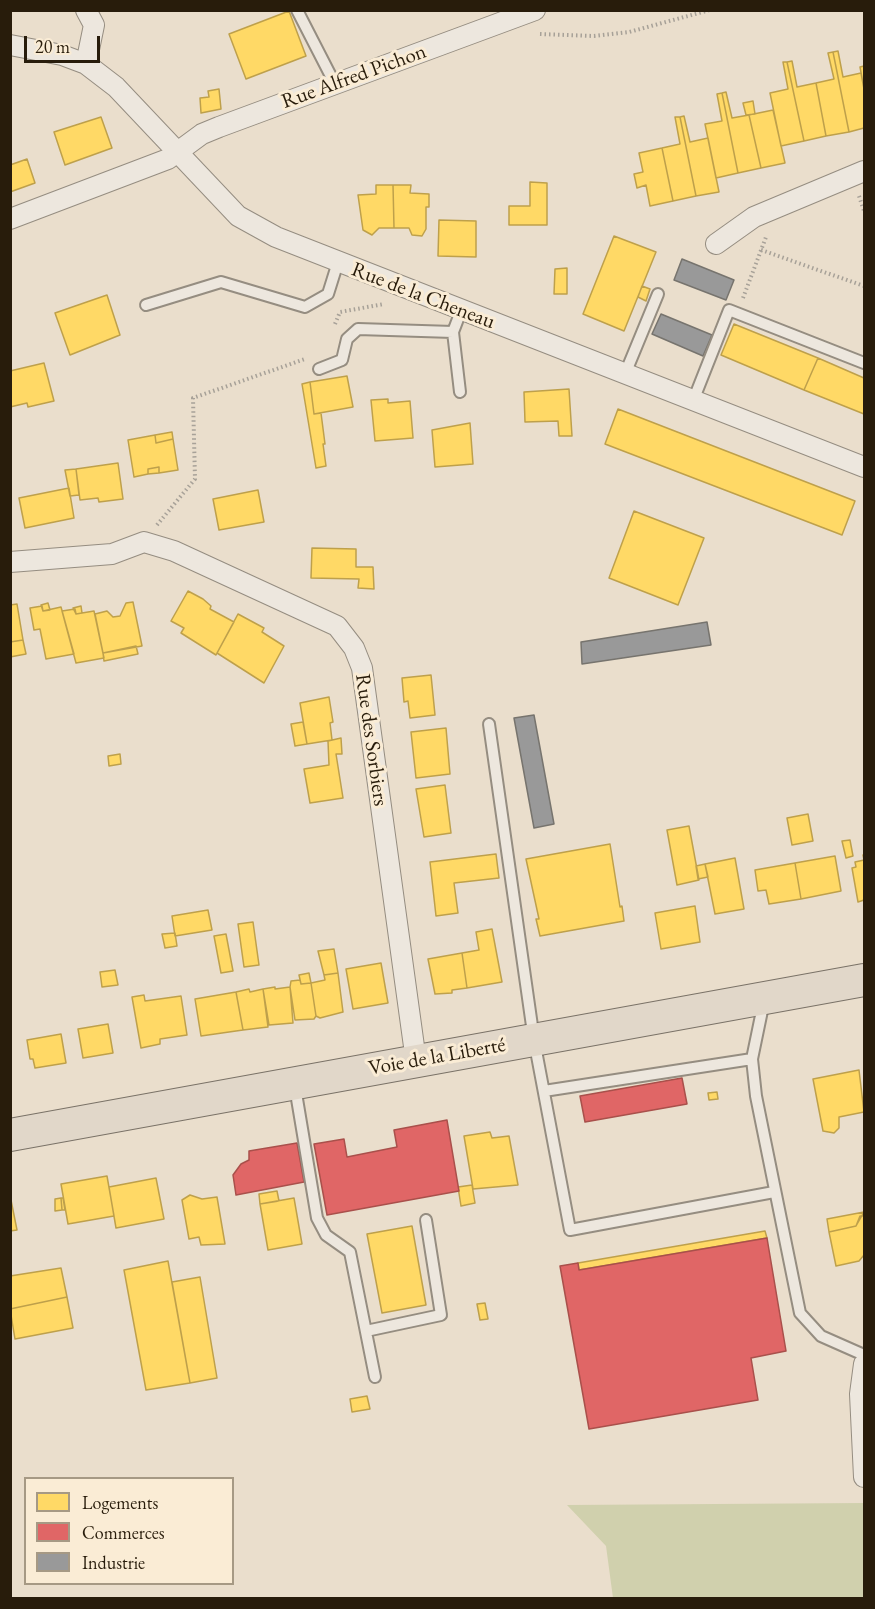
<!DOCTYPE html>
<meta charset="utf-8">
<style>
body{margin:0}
#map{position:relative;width:875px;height:1609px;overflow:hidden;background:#eadecc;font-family:"EB Garamond",serif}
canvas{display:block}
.frame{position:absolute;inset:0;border:12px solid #281c0b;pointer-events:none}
.legend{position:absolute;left:24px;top:1477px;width:210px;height:108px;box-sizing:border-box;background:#faecd5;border:2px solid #a69984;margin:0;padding:8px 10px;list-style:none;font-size:18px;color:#281c0b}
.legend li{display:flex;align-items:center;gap:12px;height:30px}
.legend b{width:30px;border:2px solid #a69984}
.scale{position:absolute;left:24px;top:36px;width:76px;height:27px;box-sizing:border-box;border:3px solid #281c0b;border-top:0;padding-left:8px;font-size:18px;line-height:21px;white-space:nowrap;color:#281c0b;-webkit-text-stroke:4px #faecd5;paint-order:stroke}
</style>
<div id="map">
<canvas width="875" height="1609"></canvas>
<div class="frame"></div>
<ul class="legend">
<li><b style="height:16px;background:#ffd966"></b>Logements</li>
<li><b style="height:16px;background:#e06666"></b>Commerces</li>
<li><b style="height:16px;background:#999"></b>Industrie</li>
</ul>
<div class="scale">20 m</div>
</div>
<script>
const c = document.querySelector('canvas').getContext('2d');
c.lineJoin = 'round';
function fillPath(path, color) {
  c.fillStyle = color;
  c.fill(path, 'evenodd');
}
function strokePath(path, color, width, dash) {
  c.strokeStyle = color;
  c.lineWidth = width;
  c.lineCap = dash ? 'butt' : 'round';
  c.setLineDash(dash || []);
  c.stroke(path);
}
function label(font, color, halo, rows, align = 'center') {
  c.font = font + ' "EB Garamond",serif';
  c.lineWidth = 6;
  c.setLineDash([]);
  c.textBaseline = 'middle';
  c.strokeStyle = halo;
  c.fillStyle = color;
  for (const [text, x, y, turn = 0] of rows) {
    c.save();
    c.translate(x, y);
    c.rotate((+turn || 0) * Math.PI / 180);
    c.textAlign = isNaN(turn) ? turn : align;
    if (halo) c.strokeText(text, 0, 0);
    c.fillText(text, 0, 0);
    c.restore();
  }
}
fillPath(new Path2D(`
 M864,1503v95h-251l-7,-52 -39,-41z`), '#d0d0ad');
const homes = new Path2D(`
 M289,11l17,45 -60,23 -17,-45z
 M838,51l5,26 18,-4 3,16v39l-15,4 -16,-80z
 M833,52l16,80 -23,4 -10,-53 18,-4 -6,-26z
 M792,61l5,26 19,-4 10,53 -22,5 -17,-79z
 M783,62h4l17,79 -23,5 -11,-53 18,-4z
 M864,66v23l-4,-22z
 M219,89l2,20 -20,4 -1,-15 9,-1 -1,-6z
 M726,92l6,26 17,-3 12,53 -23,5 -16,-80z
 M722,93l16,80 -22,5 -11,-54 17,-3 -5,-27z
 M753,101l2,13 -9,1 -3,-12z
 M773,110l12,53 -24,5 -12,-53z
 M684,116l6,26 18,-4 11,54 -23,4 -16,-79z
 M101,117l11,31 -47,17 -11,-33z
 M675,117h5l16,79 -23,5 -11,-53 18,-4z
 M662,148l11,53 -23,5 -4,-21 -9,3 -3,-14 9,-2 -4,-19z
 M27,159l8,24 -25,9v-27z
 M530,182l17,1v42h-38v-19h21z
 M376,185h17l1,43h-15l-7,7 -9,-5 -5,-35 18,-1z
 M393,185h18l-1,8 19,1v13h-3v22l-4,7 -10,-1 -3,-7h-15z
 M439,220l37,1v36l-38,-1z
 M614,236l42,16 -32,79 -41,-17z
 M567,268v26h-13l1,-25z
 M642,286l8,3 -4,12 -8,-4z
 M107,295l13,40 -50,20 -15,-42z
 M734,324l84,34 -14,32 -83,-35z
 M818,358l46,20v36l-60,-24z
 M44,363l10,38 -26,6 -1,-4 -17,4v-36z
 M347,376l6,31 -39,7 -4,-32z
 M310,382l4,32 7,-1 4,31h-2l3,22 -10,2 -14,-84z
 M569,389l3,47h-13l-1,-15 -33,1 -1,-30z
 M388,399v4l22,-2 3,37 -38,3 -4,-41z
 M618,409l237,92 -13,34 -237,-91z
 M470,423l3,41 -38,3 -3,-37z
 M172,432l1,7 -17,4 -1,-8z
 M155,435l1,8 17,-4 5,31 -19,3v-6l-11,2v5l-14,3 -6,-37z
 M118,463l5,36 -24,3 -1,-4 -18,2 -4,-31z
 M159,467v6l-11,1v-5z
 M76,469l3,26 -9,1 -5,-26z
 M69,488l5,30 -49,10 -6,-30z
 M258,490l6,32 -45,8 -6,-31z
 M634,511l70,27 -26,67 -69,-27z
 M312,548l44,1v18h17l1,22 -16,-1 1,-9 -48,-1z
 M188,591l15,8 8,7 -1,3 24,13 -18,33 -35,-22 3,-5 -13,-7z
 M133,602l9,44 -39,7 -8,-39 12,-3 6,6 7,-1 6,-13z
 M48,603l2,7 -7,1 -2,-6z
 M17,604l6,36 -13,2v-37z
 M42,606l1,5 18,-4 13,47 -28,5 -6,-30 -6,1 -4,-22z
 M81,606l1,7 -6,1 -3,-6z
 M75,609l1,5 18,-3 10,47 -28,5 -14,-52z
 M238,614l26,14 -2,4 22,14 -20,37 -47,-30z
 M23,640l3,14 -16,3v-15z
 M136,646l2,8 -34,7 -1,-8z
 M431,675l4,40 -25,3 -2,-17 -4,1 -2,-24z
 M329,697l4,25 -3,1 2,17 -25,4 -7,-41z
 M303,722l4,22 -12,2 -4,-22z
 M446,728l4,46 -34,4 -5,-46z
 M341,738l1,16h-6l7,44 -33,5 -6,-34 25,-4 -1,-24z
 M120,754l1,10 -12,2 -1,-10z
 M445,785l6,48 -27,4 -8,-48z
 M808,814l5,27 -21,4 -5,-27z
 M689,826l10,54 -22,5 -10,-55z
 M850,840l3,16 -7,2 -4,-17z
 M610,844l10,63 2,-1 2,15 -84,15 -4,-17h3l-13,-60z
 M496,854l3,24 -45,5 4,30 -22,3 -6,-54z
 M863,855h1v45l-6,2 -6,-34 4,-1 -1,-5 9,-2z
 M835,856l6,35 -40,8 -6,-36z
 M735,858l9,51 -29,5 -10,-50z
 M795,863l6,36 -32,5 -3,-14 -8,1 -3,-21z
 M705,864l3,13 -10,2 -2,-13z
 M695,906l5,36 -39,7 -6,-36z
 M208,910l4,20 -37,6 -3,-20z
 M253,922l6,43 -15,2 -6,-43z
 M492,929l10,53 -35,6 -5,-35 17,-3 -3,-18z
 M175,933l2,13 -12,2 -3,-14z
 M226,934l7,37 -12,2 -7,-37z
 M334,949l4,24 -14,2 -6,-24z
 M462,953l5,35 -15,2v3l-17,1 -7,-35z
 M381,963l7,40 -35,6 -7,-40z
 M115,970l3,15 -16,2 -2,-15z
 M309,973l2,10 -10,1 -2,-9z
 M338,973l5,39 -23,6 -4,-2 -5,-33 14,-3 -1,-5z
 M300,980l1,4 10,-1 5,33 -2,3 -19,1 -5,-33 1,-6z
 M275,987v2l15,-2 3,36 -24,2 -6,-36z
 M249,989l1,3 13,-3 5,38 -25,3 -7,-38z
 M236,992l7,38 -42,6 -6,-37z
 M144,995l1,6 36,-5 6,39 -27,4v5l-19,4 -9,-51z
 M108,1024l5,29 -30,5 -5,-29z
 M61,1034l5,29 -31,5 -2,-9h-3l-3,-19z
 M859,1070l5,42 -25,5v11l-5,5 -11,-2 -10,-52z
 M717,1092l1,7 -9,1 -1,-7z
 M490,1132l2,6 17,-2 9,49 -45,4 -9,-53z
 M107,1176l7,40 -46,8 -7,-40z
 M156,1178l8,41 -48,9 -7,-41z
 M472,1185l3,18 -14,3 -3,-19z
 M277,1191l2,10 -19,3 -1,-10z
 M10,1195l7,35 -7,1z
 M190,1195l12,4 15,-2 8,47 -24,1 -2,-8 -10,2 -7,-39z
 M61,1198l1,12 -7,1v-12z
 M61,1198h2l2,12h-3z
 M294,1198l8,46 -34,6 -8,-46z
 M864,1212l-8,14 -27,6 -2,-13z
 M860,1216h4v39l-5,6 -23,5 -7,-34 27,-6z
 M412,1226l14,79 -44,8 -15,-79z
 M765,1231l2,7 -188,32 -1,-7z
 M168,1261l22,122 -44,7 -22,-120z
 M61,1268l6,29 -57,12v-33z
 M200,1277l17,101 -27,5 -18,-101z
 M67,1297l6,31 -58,11 -5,-30z
 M485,1303l3,16 -8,1 -3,-16z
 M367,1396l3,13 -18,3 -2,-13z`);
fillPath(homes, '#ffd966');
strokePath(homes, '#bea04b', 1.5);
const shops = new Path2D(`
 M682,1078l5,26 -102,18 -5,-26z
 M447,1120l12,71 -132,24 -13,-71 30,-5 3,18 50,-10 -3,-17z
 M297,1143l7,39 -68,13 -3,-20 8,-11 8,-4v-9z
 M767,1238l19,113 -35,7 7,42 -169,29 -29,-163 18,-3 1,7z`);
fillPath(shops, '#e06666');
strokePath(shops, '#a9504b', 1.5);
const industry = new Path2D(`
 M682,259l52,21 -8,20 -52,-20z
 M661,314l51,21 -9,21 -51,-22z
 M707,622l4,23 -129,19 -1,-22z
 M534,715l20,109 -20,4 -20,-110z`);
fillPath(industry, '#999');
strokePath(industry, '#77746e', 1.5);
const lane = new Path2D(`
 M297,10l38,74
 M146,305l75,-23 84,25 23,-13 10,-32
 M453,332l7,60
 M319,369l23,-9 5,-21 11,-10 95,3 8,-21
 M625,374l33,-80
 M693,401l36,-91 135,53
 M489,724l45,316 36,190 204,-38
 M764,1001l-12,58 4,37 44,217 21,23 43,19
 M295,1087l22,131 9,17 24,17 25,125
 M544,1091l208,-32
 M366,1331l75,-16 -15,-95`);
const street = new Path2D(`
 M10,45l52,10 24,9 30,23 122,129 38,21 588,230
 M86,64l8,-39 -8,-15
 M10,219l158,-60 34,-25 17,-7 316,-117
 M716,244l38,-27 110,-46
 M10,562l102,-8 32,-12 30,9 163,75 17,22 8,20 54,393
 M864,1364l-4,30 4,83`);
const primary = new Path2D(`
 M10,1135l854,-155`);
strokePath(lane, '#958d81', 14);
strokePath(street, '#958d81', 22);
strokePath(primary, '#7a7267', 34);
strokePath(new Path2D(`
 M540,34l54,2 35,-4 81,-22
 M859,196l5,15
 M761,250l103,36
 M743,298l23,-61
 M335,324l5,-12 44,-8
 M157,525l38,-46 -2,-81 112,-39`), '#a7a198', 4, [1.5, 3]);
strokePath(lane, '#ede7de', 10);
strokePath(street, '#ede7de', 20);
strokePath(primary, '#e1d7c9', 32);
label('21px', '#281c0b', '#faecd5', [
 ["Rue Alfred Pichon",354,77,-20],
 ["Rue de la Cheneau",423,296,21],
 ["Rue des Sorbiers",371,740,82],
 ["Voie de la Liberté",437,1057,-10]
]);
</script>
